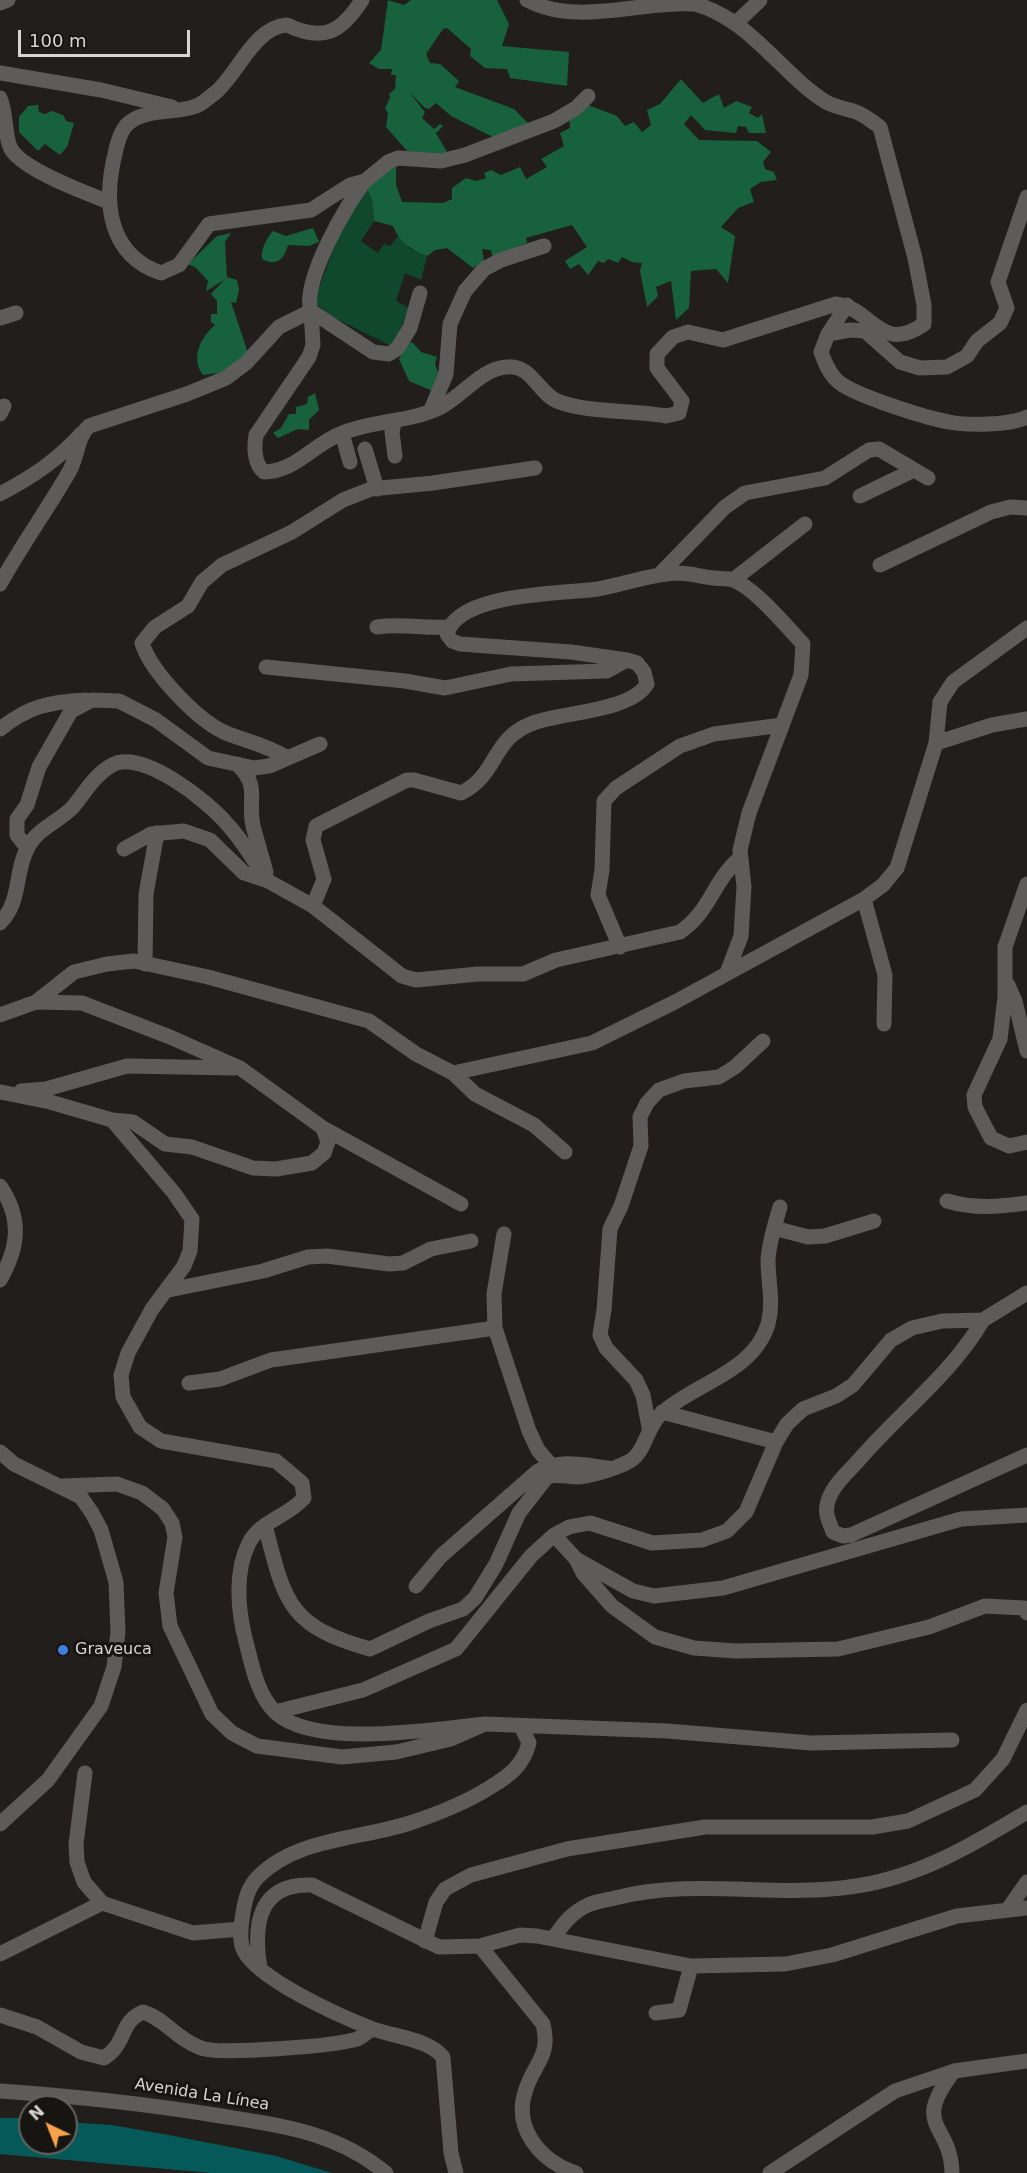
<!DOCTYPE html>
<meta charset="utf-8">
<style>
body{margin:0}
#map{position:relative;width:1027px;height:2173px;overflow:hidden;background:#211e1b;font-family:"DejaVu Sans",sans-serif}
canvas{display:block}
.north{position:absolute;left:18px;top:2095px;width:60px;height:60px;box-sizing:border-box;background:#171512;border:2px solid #64625f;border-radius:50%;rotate:317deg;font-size:16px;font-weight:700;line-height:24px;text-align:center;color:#d7d5d3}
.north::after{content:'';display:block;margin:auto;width:21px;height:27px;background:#f7a149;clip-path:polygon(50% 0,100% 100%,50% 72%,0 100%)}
.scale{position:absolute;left:18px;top:30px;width:172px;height:27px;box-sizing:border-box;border:3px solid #d7d5d3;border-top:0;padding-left:8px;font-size:18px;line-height:21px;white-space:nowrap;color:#d7d5d3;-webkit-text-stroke:4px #171512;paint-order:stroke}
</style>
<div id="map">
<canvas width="1027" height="2173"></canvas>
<div class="north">N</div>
<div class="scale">100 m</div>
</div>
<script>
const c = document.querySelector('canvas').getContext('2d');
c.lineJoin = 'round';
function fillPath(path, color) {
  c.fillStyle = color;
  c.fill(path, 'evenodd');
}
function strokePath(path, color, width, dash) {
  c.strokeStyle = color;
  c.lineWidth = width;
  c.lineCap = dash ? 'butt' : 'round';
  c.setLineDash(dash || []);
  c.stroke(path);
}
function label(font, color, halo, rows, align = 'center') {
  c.font = font + ' "DejaVu Sans",sans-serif';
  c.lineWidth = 6;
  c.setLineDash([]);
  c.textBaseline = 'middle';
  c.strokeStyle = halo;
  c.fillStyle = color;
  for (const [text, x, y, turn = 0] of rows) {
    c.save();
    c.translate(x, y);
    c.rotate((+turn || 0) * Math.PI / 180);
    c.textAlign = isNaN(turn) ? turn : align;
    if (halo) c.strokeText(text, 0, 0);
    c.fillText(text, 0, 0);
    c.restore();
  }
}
fillPath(new Path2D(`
 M365,186l7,13 2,22 -13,20 17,12 6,-9 6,2 8,-10 12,13 17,7 -6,24 -16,-7 -9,28 13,7 -16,39 -62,-31 -17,-14 26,-72z`), '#10482c');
fillPath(new Path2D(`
 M388,0l16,5 7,-5h86l12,24 -7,22 67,6 -2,34 -57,-8 -3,-9 -22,-1 -15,-12 1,-7 -24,-21 -4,1 -17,25 4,9 10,1 19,17 -4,6 59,22 15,15 -30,16 -48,-24 -15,-13 -7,6 -4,-1 -16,-16 16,20 -3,6 12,11 6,-5 3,2 -7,7 11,19 -6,5 -34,-6 -21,-24 2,-14 -3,-4 5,-12 -1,-3 6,-5 1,-14h-5l1,-6h-13l-10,-6 12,-13z
 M681,79l22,24 16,-9 5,14 12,-7 16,6 -3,6 9,5 4,-4 4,19h-17l-3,-6 -8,-1 -2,7 -31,-3 -14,-15 -7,9 15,16 58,1 14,11 -8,10 2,7 9,3 3,8 -16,2 -11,7 4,13 -16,6 -17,19 14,9 -7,47 -12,-14 -25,2 -2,37 -13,12 -5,-39 -15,6 2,9 -11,11 -7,-36 2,-8 -10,-1 -10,-5 -4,6 -10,-4 -4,4 -6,-2 -10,14 -9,-11 -9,5 -5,-8 22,-14 -15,-22 -46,13 1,5 -35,13 -1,-6 -9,-1 2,12 -11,7 -26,-20 -12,2 -8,6c-16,-6 -27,-13 -34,-30l-19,-5 -2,-22 -7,-13 31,-25v24l6,17 41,1 9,-4v-11l14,-10 10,3 10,-3 -2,-5 7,-3 10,5 19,-8 6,12 21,-12 -6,-8 23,-13 -4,-13 10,-5 -1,-9 19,-14 29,11 8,10 9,-4 8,10 9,-7 -4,-15 13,-6z
 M38,105l1,7 6,2 7,-3 11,4 3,6 8,2 -7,24 -7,8 -15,-11 -7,7 -19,-19v-15l9,-11z
 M313,228l6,14 -10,4 -21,-1c-4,14 -11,22 -26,14 -2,-8 5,-22 11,-28l13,5z
 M231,233l-6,9 2,35 10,3 2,10 -3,13 -5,-1 18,54 -16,15 -30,4c-13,-17 -2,-38 12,-50l-4,-3v-8h6v-13l-6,-7 13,-14 -18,11 2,-10 -12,-13 -8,-4 29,-28z
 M408,342l5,1 8,9 16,5 -2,7 2,6 7,5 -9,17 -26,-11 -10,-22z
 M315,393l4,17 -10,10v10l-11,-1 -20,9 -5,-5 8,-5 8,-14h7v-7l11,-3 1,-7z`), '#17613c');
fillPath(new Path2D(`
 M0,2118h30v25h36v-21l46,3 62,11 102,20 56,17h-121l-211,-19z`), '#065959');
strokePath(new Path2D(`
 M362,0c-21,33 -39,42 -75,25 -33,2 -49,49 -72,68 -6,4 -12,11 -19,13 -21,8 -47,2 -66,16 -9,6 -13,22 -15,32 -12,48 -7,101 46,119l18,-8 30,-41 102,-14 39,-25 15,-4c-18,22 -64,102 -54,130l62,41 16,2 8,-5 13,-21 10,-35
 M0,3l8,-3
 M736,23l24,-23
 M0,73l101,17 71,17
 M0,98c7,16 4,38 11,51 12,21 75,44 98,53
 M365,181l23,-19 10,-4 43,3 24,-6 89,-34 22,-13 12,-12
 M847,305l-19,29 -7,18c4,11 9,24 19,31 17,13 86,35 109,39 19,4 61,3 78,-5
 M0,318l16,-5
 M828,334l22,-4 15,1 35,31 20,6 27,-1 20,-11 10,-15 23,-18 7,-15 -9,-26 29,-85
 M431,410l15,-36 4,-50 15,-33 19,-22 17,-9 43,-14
 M0,414l4,-8
 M394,423l-2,9 3,24
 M342,433l8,29
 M365,449l12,40
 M0,494c32,-17 58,-34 82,-61
 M860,496l54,-26
 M880,565l111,-53 19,-5 17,1
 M659,575l66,-68 20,-14 80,-15 44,-28 10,-1 49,29
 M733,580l72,-56
 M0,584c21,-38 47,-74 69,-112 9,-15 8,-35 20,-46l98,-32 39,-16 20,-15 33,-36 32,-16 2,34 -4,12 -53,78c-2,12 -2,29 8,37 30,0 49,-27 76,-38 32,-14 69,-11 101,-27 21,-11 40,-38 65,-40 26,-3 32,26 51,34 29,12 76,9 109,15l13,-3 3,-12 -25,-33v-14l16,-17 15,-5 35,8 113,-36c37,4 44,51 88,20v-19l-9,-47 -35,-131c-8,-5 -15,-12 -24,-15 -9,-3 -21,-5 -30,-10 -47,-30 -76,-83 -131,-98 -52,-4 -118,23 -168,-4
 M377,627c27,-4 46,2 72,0
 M266,667l139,14 40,7 66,-14 96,-3 20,-11
 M0,729c29,-23 49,-27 86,-29
 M936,743l56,-18 35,-6
 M286,757c-20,-12 -40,-16 -60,-24 -28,-12 -75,-61 -84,-90l13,-16 33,-21 14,-24 20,-17 70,-33 51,-32 28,-11 62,-6 102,-15
 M237,764c24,23 10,35 16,62 4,15 9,31 13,46
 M27,848l-10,-13v-16l10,-14 12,-38 32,-56 21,-11 27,1 37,19 52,38 46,10 15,-2 51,-22
 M124,849l27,-15 33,-3 26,9 34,33 24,8 45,25 11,-27 -11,-39 3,-14 91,-46h7l47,13c39,-19 29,-56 75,-71 29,-10 95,-11 111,-38l-3,-12 -7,-9 -10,-3 -56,-8 -111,-8 -8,-3 -5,-7c11,-42 117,-40 151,-45 27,-5 53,-15 80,-16 12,0 25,4 36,5 6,1 13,0 19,2 22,8 54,47 70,64l-2,31 -52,138 -9,37 4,37 -3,49 -14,37
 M1027,884l-22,63v50l-5,42 -26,56 1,12 16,31 18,8 18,-4
 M864,899l21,76 -1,49
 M313,906l89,70 14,4 62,-6h45l33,-14 124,-28c31,-21 33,-52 61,-75
 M0,923c22,-22 14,-51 28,-76 9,-18 30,-25 44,-39 13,-15 22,-33 40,-43 30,-17 97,37 116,60 15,16 27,38 40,56
 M620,947l-22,-52 4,-25 2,-69 12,-13 64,-42 34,-12 68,-9
 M145,964l1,-70 11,-61
 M1008,985l7,16 12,50
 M36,1002l46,1 88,34 70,31 83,60 5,14 -4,11 -12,10 -36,6 -23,-1 -61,-21 -27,-3 -32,-22 -21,-2
 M0,1015l36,-13 38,-30 33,-8 27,-3 74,16 161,44 47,33 37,19 139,-30 83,-41 189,-103 19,-14 14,-17 39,-125 4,-41 13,-20 74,-54
 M453,1073l22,21 59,31 31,27
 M21,1091l25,-2 81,-23 107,2
 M1,1092l49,10 62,18 62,73 18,26 -2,32 -6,15 -32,43 -24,44 -7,22 2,22 17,30 21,14 115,20 26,22 2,15c-15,18 -44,23 -55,45 -15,29 -11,69 -3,99 6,23 11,53 30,71 40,36 158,16 209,11
 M323,1128l138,76
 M0,1186c22,32 19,61 0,94
 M947,1201c27,8 52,6 80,2
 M774,1228l34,9 17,-1 49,-15
 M504,1234l-10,60 1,34 34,103 9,19 12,14
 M169,1290l94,-19 45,-14 19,-1 62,8 14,-1 28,-14 40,-8
 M983,1320l44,-27
 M189,1383l31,-4 51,-19 224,-32
 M662,1412l114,30
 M649,1427l-6,-32 -7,-15 -30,-32 -6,-13 4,-25 6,-81 11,-23 20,-60 -1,-29 7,-14 12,-13 25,-9 35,-4 16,-10 28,-26
 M0,1452l14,12 67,33 11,16 9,17 15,52 2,50 -4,35 -13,39 -53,74 -48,44
 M63,1486l54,-2 25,9 21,16 9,14 3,14 -9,56 4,33 42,88 20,19 25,13 85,11 54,-5 55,-13 34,-15 182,7 144,12 141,-3
 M265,1525c20,78 23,101 105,124l59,-28 34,-12 12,-11 21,-34 23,-51 28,-36c10,-4 20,0 31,0 11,0 38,-9 48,-14 21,-9 19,-36 36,-50 33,-30 92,-41 106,-89 6,-22 0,-41 0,-64 1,-18 7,-36 12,-53
 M554,1535l22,24 57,32 21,5 69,-8 238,-69 66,-4
 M577,1561l6,12 29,33 43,31 39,11 42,3 102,-2 91,-22 56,-21 39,2 3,5
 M416,1586l25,-30 97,-85c22,-12 46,-6 70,-3
 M275,1712l88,-22 93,-41 75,-93 23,-21 15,-8 21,-4 62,20 50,-3 25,-9 19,-19 30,-70 11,-18 16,-15 33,-13 17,-11 38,-45 21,-12 30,-7 41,-1c-32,55 -84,93 -125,141 -11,12 -25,24 -30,40 -4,12 1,20 5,31l10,4 8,-1 176,-80
 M85,1773l-9,71 1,18 7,20 18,21 91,30 48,-4
 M1008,1909l19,-27
 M553,1939c9,-14 19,-27 35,-34 9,-4 19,-5 27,-7 83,-21 161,1 241,-12 63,-9 118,-42 171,-74
 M425,1941l11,-39 9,-13 26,-14 96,-26 138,-22h167l36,-6 67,-31 28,-31 24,-49
 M480,1946l63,78c8,32 -8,38 -17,65 -14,39 14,72 50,84
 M0,1954l102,-51
 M260,1968c-7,-43 -2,-85 52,-83l127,62 41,-1 40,-11 17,1 154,30 94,-2 47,-9 125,-39 70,-8
 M656,2013l23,-3 12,-44
 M0,2015l37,12 44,25 23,6c23,-14 15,-36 39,-46 21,6 33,27 58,36 19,7 135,-2 156,-9 5,-2 10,-7 15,-10
 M0,2091c70,5 139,12 208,23 67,11 124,15 178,59
 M456,2173l-5,-20 -8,-96c-15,-18 -48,-20 -70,-28 -31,-12 -117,-50 -130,-80 -4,-10 -2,-24 0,-36 2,-13 5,-26 15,-36 38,-39 103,-38 152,-54 27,-9 55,-20 79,-35 20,-12 34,-22 40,-45l-8,-17
 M770,2173l125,-82 59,-20 73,-10
 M952,2173c-1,-51 -42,-45 2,-102`), '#5e5c5b', 15);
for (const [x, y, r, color] of [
 [63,1650,6,"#3f7fe0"]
]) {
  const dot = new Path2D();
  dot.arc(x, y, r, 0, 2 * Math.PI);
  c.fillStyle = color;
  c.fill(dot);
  strokePath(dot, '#171512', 2);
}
label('16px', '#d7d5d3', '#171512', [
 ["Graveuca",75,1650]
], 'left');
label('16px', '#d7d5d3', '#171512', [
 ["Avenida La Línea",202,2095,9]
]);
</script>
